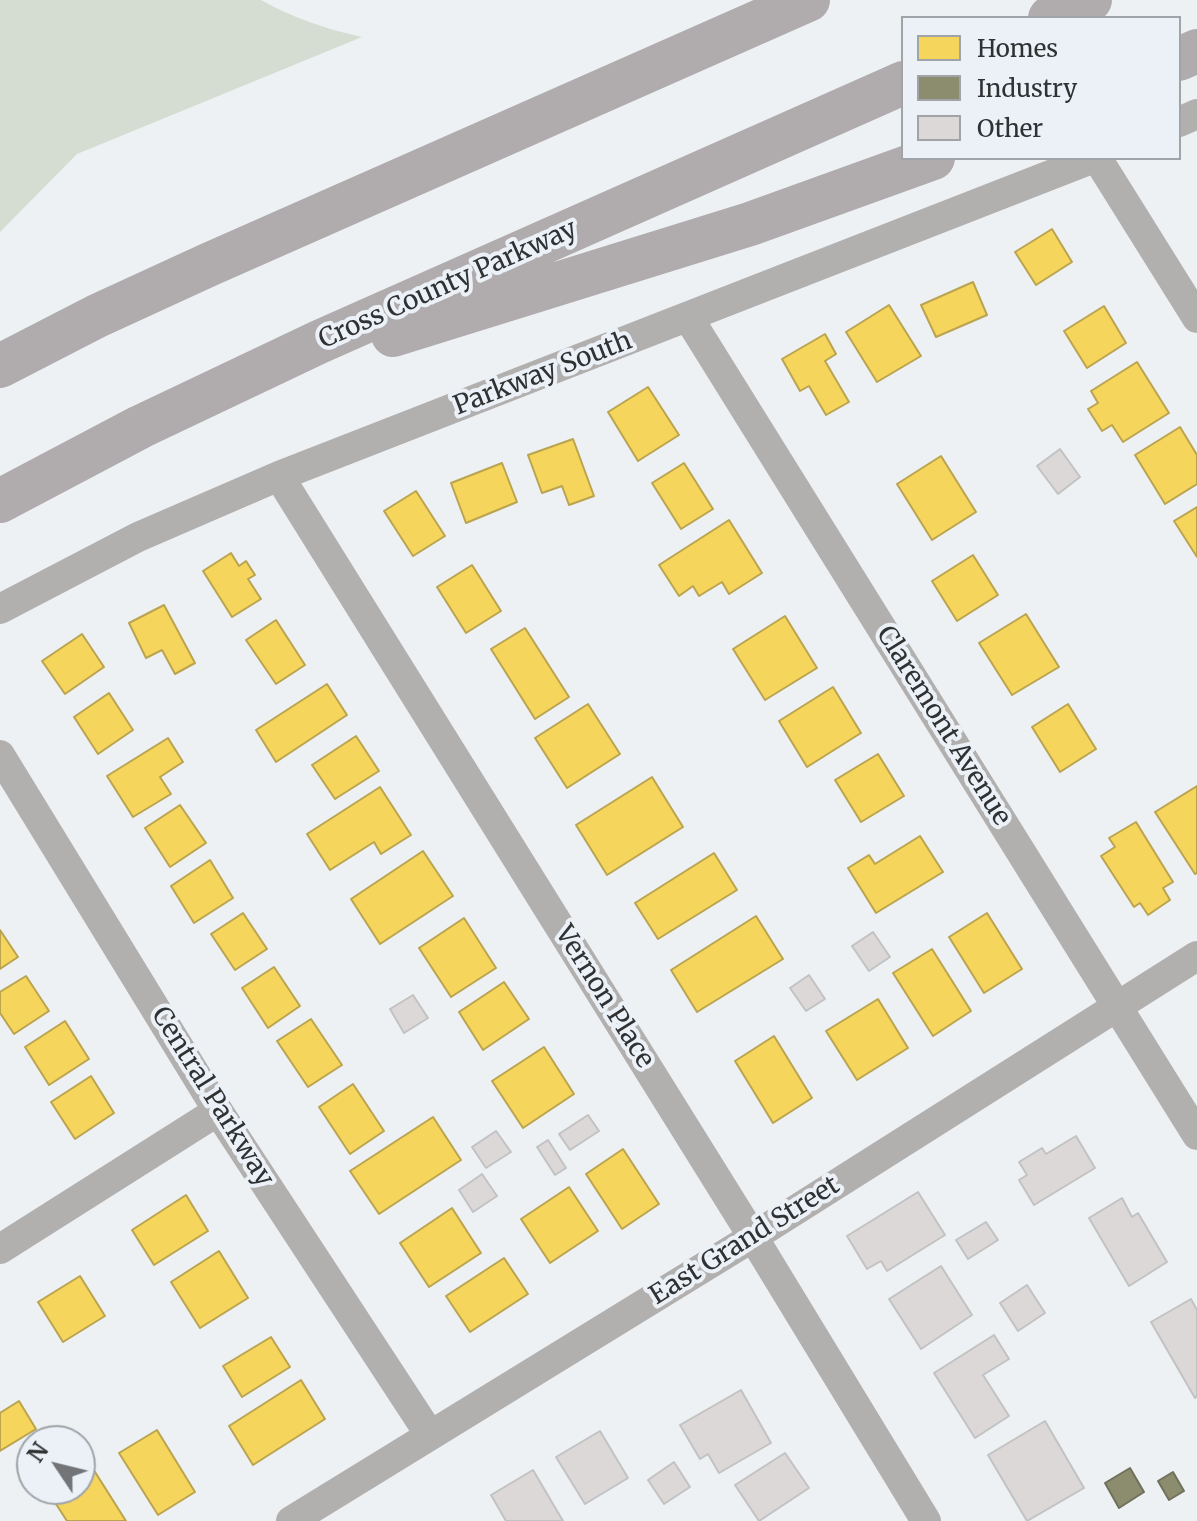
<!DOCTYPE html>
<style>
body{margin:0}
#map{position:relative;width:1197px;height:1521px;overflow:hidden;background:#eef1f4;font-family:Merriweather,serif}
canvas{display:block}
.legend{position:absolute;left:901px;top:16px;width:280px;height:144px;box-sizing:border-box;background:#ebf1f7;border:2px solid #a0a4a9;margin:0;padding:10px 14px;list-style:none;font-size:24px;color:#2f3133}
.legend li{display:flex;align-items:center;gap:16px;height:40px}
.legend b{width:40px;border:2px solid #a0a4a9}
.north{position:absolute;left:16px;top:1425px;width:80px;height:80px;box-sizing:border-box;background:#ebf1f7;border:2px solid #a0a4a9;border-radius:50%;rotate:305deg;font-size:22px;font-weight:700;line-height:32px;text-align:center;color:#2f3133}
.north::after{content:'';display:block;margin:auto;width:28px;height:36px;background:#727477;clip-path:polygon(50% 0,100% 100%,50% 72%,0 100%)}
</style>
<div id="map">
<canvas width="1197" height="1521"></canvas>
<ul class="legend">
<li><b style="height:22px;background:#f6d55c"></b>Homes</li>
<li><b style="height:22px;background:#8c8c6e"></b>Industry</li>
<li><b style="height:22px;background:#ddd8d8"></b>Other</li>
</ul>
<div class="north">N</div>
</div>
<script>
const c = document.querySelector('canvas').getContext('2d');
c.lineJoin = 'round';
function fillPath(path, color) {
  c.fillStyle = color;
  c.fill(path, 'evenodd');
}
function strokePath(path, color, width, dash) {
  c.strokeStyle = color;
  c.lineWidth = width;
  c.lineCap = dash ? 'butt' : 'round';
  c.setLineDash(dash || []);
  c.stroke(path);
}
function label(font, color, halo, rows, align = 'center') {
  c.font = font + ' Merriweather,serif';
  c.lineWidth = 8;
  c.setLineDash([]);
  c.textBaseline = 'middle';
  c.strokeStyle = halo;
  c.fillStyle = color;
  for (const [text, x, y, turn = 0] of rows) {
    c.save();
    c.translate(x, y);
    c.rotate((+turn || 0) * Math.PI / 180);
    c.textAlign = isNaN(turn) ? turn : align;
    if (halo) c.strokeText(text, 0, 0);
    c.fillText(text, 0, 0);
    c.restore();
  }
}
fillPath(new Path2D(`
 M0,0h261c32,18 65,29 101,37l-285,117 -77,78z`), '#d5dcd1');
const homes = new Path2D(`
 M1052,229l20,33 -36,23 -21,-33z
 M973,282l14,33 -51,22 -15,-32z
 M889,305l32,51 -44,26 -31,-50z
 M1104,306l22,37 -39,25 -23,-37z
 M825,334l11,20 -11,7 24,41 -23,13 -17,-29 -9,5 -18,-32z
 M1137,362l32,51 -46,29 -11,-17 -10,6 -14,-22 10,-6 -7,-12z
 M648,387l31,48 -41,26 -30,-49z
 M1180,427l17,28v29l-32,20 -30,-49z
 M573,439l21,57 -25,9 -7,-19 -20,7 -14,-38z
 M941,456l35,56 -44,28 -35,-56z
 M502,463l15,39 -51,21 -15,-40z
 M684,463l29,46 -32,20 -29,-46z
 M416,491l29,45 -32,20 -29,-45z
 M1197,507v50l-23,-36z
 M729,520l33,53 -33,21 -7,-12 -23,14 -6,-10 -14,10 -20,-31z
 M231,553l8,13 7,-5 9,14 -7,4 13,20 -29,18 -29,-46z
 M973,555l25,40 -41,26 -25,-40z
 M472,565l29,46 -35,22 -29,-46z
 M164,605l31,58 -20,11 -13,-24 -16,8 -17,-35z
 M1026,614l33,53 -47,28 -33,-52z
 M785,616l32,52 -52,32 -32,-51z
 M276,620l29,45 -29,19 -30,-44z
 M525,628l44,69 -34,22 -44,-70z
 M82,634l22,33 -39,27 -23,-33z
 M327,684l20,31 -71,47 -20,-32z
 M833,687l28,46 -54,34 -28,-46z
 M109,693l24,37 -35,24 -24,-37z
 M588,704l32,50 -53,34 -32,-50z
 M1068,704l28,45 -36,23 -28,-45z
 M356,736l23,35 -44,28 -23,-34z
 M168,738l15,24 -23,15 11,17 -38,23 -26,-41z
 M878,754l26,42 -43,26 -26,-42z
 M652,777l31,50 -76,48 -31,-50z
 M1197,786v87l-2,1 -40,-62z
 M380,787l31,48 -30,19 -7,-12 -44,28 -23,-36z
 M180,805l26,38 -36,24 -25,-39z
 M1136,822l37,60 -10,6 7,12 -22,15 -8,-12 -6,4 -33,-51 14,-9 -6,-9z
 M920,836l23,36 -67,41 -28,-45 21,-13 6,9z
 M423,851l30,45 -73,48 -29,-45z
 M714,853l23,37 -79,49 -23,-36z
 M210,860l23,38 -39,25 -23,-37z
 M243,913l24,36 -32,21 -24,-36z
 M987,913l35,56 -38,24 -35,-56z
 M756,916l27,43 -86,53 -26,-42z
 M464,918l32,50 -45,29 -32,-49z
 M0,930l18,27 -18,12z
 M932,949l39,62 -38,25 -40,-63z
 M274,967l26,39 -32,22 -26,-40z
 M26,976l23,35 -35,23 -14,-21v-21z
 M504,982l25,37 -46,31 -24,-38z
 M878,999l30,49 -51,32 -31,-49z
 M311,1019l31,46 -34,22 -31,-46z
 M65,1021l24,38 -40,26 -24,-38z
 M774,1036l38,62 -39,25 -38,-62z
 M544,1047l30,47 -51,34 -31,-47z
 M91,1076l23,37 -39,26 -24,-37z
 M353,1084l31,47 -34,23 -31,-47z
 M433,1117l28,43 -82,54 -29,-43z
 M623,1149l36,55 -37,25 -36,-55z
 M569,1187l29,44 -48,32 -29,-44z
 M186,1195l22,36 -54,34 -22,-35z
 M452,1208l29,45 -52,34 -29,-44z
 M219,1251l29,47 -48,30 -29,-46z
 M504,1258l24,36 -58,38 -24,-36z
 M80,1276l25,40 -42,26 -25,-40z
 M271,1337l19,30 -48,30 -19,-31z
 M301,1380l24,39 -72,46 -24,-39z
 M19,1401l17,28 -36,22v-38z
 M157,1430l38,62 -37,23 -39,-62z
 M90,1464l36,57h-59l-20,-31 33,-1v-19z`);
fillPath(homes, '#f6d55c');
strokePath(homes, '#baa450', 2);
const industry = new Path2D(`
 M1130,1468l14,24 -25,16 -14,-25z
 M1173,1472l11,19 -15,9 -11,-19z`);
fillPath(industry, '#8c8c6e');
strokePath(industry, '#70715c', 2);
const building = new Path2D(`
 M1060,449l20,28 -22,17 -21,-28z
 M873,932l17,25 -21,14 -17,-25z
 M809,975l16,24 -19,12 -16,-23z
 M413,995l15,23 -24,15 -14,-24z
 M588,1115l11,16 -29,19 -11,-16z
 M496,1131l15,21 -25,16 -14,-21z
 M1076,1136l19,32 -61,37 -15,-25 8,-5 -8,-13 23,-14 4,6z
 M548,1140l18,28 -11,7 -18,-28z
 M482,1174l15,22 -24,16 -14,-22z
 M918,1192l27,43 -58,36 -6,-10 -14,8 -20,-33z
 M1122,1198l10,19 6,-4 29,49 -38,24 -40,-68z
 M986,1222l12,18 -30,19 -12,-19z
 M941,1266l31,49 -51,34 -32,-50z
 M1027,1285l18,28 -27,18 -18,-28z
 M1191,1299l6,11v86l-2,2 -44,-76z
 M994,1335l15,24 -26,16 26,41 -34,22 -41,-65z
 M741,1390l30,53 -52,30 -11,-19 -8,5 -20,-34z
 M1045,1421l39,67 -57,33 -39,-66z
 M600,1431l28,47 -43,26 -29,-47z
 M785,1453l24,35 -50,33 -24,-36z
 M674,1462l16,25 -26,17 -16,-24z
 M533,1470l30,51h-57l-15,-26z`);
fillPath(building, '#ddd8d8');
strokePath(building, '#c2c2c3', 2);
strokePath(new Path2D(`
 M1179,122l18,-8
 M1097,158l100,160
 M688,317l509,818
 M279,476l474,761 173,284
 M0,609l138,-72 141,-61 815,-318
 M0,755l218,356 212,324
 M0,1249l218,-138
 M291,1521l462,-284 444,-281`), '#b2afaf', 30);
strokePath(new Path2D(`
 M1050,18l40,-18
 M1179,59l18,-8
 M393,335l357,-111 183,-66
 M0,366l97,-50 111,-51 600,-265
 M0,501l140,-74 179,-85 584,-259`), '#b0abad', 44);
label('26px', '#2f3133', '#ebf1f7', [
 ["Cross County Parkway",448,285,-24],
 ["Parkway South",543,374,-21],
 ["Claremont Avenue",943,726,58],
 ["Vernon Place",604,997,58],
 ["Central Parkway",212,1097,58],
 ["East Grand Street",745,1241,-32]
]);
</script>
